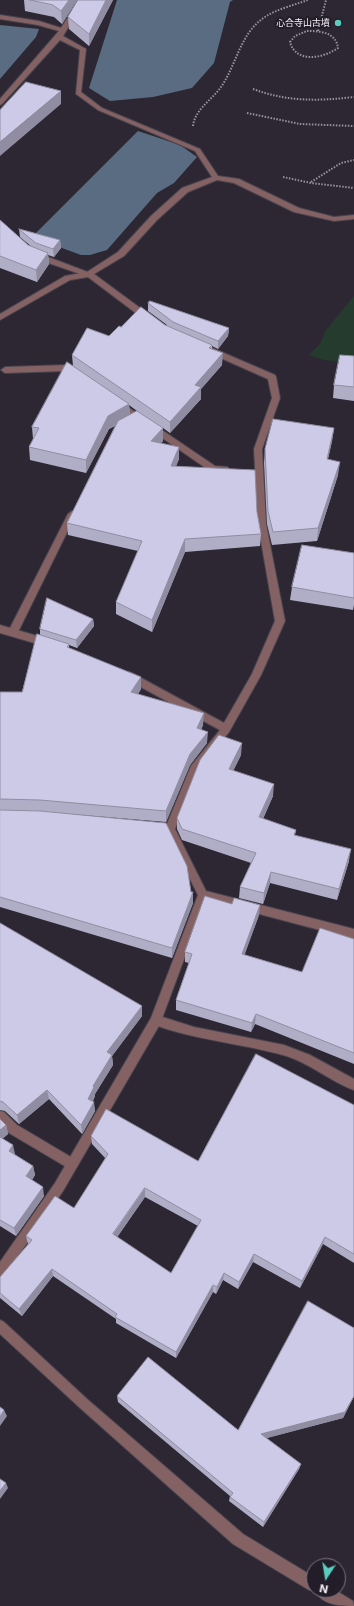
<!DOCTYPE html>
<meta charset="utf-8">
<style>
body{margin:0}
#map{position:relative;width:354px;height:1606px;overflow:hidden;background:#2d2733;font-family:Inter,sans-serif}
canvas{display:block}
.north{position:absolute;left:306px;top:1558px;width:40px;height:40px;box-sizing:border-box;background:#231d29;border:1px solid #78737d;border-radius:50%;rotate:192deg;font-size:11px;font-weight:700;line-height:16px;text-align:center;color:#f7f3fb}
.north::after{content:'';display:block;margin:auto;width:14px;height:18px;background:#59cebe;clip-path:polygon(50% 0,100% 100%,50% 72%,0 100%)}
</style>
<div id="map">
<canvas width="354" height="1606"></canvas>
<div class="north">N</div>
</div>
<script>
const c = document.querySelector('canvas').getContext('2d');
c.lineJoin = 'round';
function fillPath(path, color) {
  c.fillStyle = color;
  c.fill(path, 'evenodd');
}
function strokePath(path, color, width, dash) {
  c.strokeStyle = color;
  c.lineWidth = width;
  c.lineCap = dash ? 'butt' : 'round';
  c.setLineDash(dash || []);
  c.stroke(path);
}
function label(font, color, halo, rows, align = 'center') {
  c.font = font + ' Inter,"Noto Sans JP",sans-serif';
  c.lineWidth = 4;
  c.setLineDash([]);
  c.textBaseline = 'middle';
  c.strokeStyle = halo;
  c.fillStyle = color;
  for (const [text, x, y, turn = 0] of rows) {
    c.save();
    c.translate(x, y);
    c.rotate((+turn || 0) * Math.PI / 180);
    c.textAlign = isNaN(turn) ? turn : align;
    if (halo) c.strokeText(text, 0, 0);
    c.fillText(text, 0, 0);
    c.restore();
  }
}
fillPath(new Path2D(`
 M354,296v67l-30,-3 -15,-5 11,-11 6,-14z`), '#243b2e');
fillPath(new Path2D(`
 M117,0h116l-3,2 -16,61 -22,25 -39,9 -43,4 -21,-13z
 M0,25l39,4 -3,8 -36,42z
 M138,131l42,14 17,12 -23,26 -17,10 -50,57 -17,5h-9l-49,-18z`), '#596c81');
const service = new Path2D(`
 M34,254h6l53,20 -1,2h-6l-52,-18z
 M72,511l4,3 -58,118 -5,4 -3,-2 -2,-2 60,-118z
 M156,1015l38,12 90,18 26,10 44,24v11c-25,-9 -45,-28 -71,-35 -44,-12 -88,-15 -131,-31l-1,-4 1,-4z
 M0,1111l4,1 13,13 59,35 2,4 -2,4 -4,2 -4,-2 -59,-35 -9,-9z`);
const minor = new Path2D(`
 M79,0h6l-22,36 23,13 -5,43 21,16 98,41 18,27 21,3 60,29 35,9 20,-2v4l-20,2 -40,-9 -60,-29 -17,-3 -29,12 -31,28 -33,36 -30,18 57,42v4h-6l-57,-43 -18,3 -70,40v-6l65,-38 22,-4 31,-20 33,-36 31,-28 30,-11 -17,-26 -97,-41 -22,-16 4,-44 -20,-10 -58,64 -2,1v-6l59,-68 -21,-6 -38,-6v-4l39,6 22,7z
 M210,347l65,28 1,2 4,21 -18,51 4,75 19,97 -24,54 -32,57 -31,39 -23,58 31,62 148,38v10l-148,-39 -46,124 -97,167 -59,85 -4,2v-16l55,-79 96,-165 47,-123 -31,-62 -8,-2 -1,-3 1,-3 8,-1 24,-58 29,-36 -94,-51 -2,-3 5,-4 3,1 92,50 28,-49 23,-53 -17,-97 -4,-75 18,-51 -4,-19 -61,-27 -1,-2z
 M67,365l11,6v4h-6l-7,-4 -60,2 -4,-3 4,-3z
 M119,401l96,65 13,1v4h-18l-94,-65 -1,-2z
 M0,625l51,15 2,3 -5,4 -48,-14z
 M0,1320l4,2 83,77 156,135 71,43v13h21l18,11 1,5c-13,0 -33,-1 -38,-15l-7,-1 -76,-46 -154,-137 -79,-73z`);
strokePath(service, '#49444f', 2);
strokePath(minor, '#49444f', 2);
strokePath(new Path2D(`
 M307,31c13,0 29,1 31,17 -14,10 -42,16 -48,-6l5,-6z
 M318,31l8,-31
 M253,89c35,13 65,12 101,8
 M247,113l53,11 54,2
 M193,126c2,-17 19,-26 28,-39 16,-23 19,-54 44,-70 12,-8 29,-12 43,-17
 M283,177l28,6 43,5
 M311,182l30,-19 13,-3`), '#97939c', 2, [1.5, 1.5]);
fillPath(service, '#846263');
fillPath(minor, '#846263');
fillPath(new Path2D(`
 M24,0h53l-15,24 -8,-7 -29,-6z
 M78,0h35l-24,46 -20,-17 -1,-12z
 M0,220l28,25 4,2 -12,-10 -1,-8 41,11 1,8 -7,9 -6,-2 1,9 -12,18 -37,-14z
 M148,303l81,25 -1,8 -10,13 -6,-3v3l10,16 -21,24v10l-31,34 -7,-5v13l-2,2 18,16 -3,7 81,46 4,22 -1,12 -75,6 -33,80 -36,-18v-12l22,-51 -70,-16 -1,-12 48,-97 -6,3 -23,44 -56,-13 -1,-13 4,-8 -1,-12 41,-61 -1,-11 37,-19 12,-9 44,-2h2l-19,-14zM129,405l8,6 -7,4z
 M354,356v45l-21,-3 1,-13z
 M334,428l-2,13 -4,18 10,16 -21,66 -45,4 -5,-21 -3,-61 1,-14z
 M354,553v52l-1,5 -63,-10 2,-13z
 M93,619l1,7 -17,22 -8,-3v3l72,41 -3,5 65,31 -2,5 6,13 -17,22 -24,57 -108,-9 133,79h2v11l-21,55 -172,-51v-215h22l18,-57v-6z
 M241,755l-8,16 40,25 -10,23 33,11 -1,5 54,26 -12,39 -67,-17 -7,21 -24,-6 1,-11 11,-24 -69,-23 -5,-11v-11z
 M259,915l-15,40 58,17 52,-33v125l-99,-40 -4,8 -75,-22v-10l13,-37 -4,-1v-10z
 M0,923l142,83v10l-30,40 1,9 -18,29v2l-2,5 2,10 -13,23 -33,-35 -30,25 -14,-13 -5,-1z
 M354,1105v158l-31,-19 -23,44 -47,-26 -15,27 -15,-9 -7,14 -3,-2 -37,66 -60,-35v-4l-63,-43 -31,40 -22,-18v-21l28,-33 -2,-8 48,-28 32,-49 -14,-15 -1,-8 107,25zM145,1197l53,29 -27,47 -54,-36z
 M0,1119l6,6 2,9 -6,5 13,15v1l18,11 2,9 -3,5 12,16 -28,40 -16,-10z
 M354,1328v68l-11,22 -77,20 35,26 -2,5 -36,58 -34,-26 1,-5 -112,-94 -1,-6 121,34z`), '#b0aec7');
fillPath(new Path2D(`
 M69,0h8l-15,24 -1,-13z
 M106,0h7l-24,46v-12z
 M61,91v13l-61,52v-14z
 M60,240l1,8 -7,9 -1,-8z
 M48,253l1,11 -12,18 -1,-12z
 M229,328l-1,8 -10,13v-8z
 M223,353l-1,12 -21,24v10l-31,34v-11l25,-37z
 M129,404l1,13 -21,12 -23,44v-13l22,-44z
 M163,428v13l-12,13v-13z
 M334,428l-2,13 -7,31 2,-13z
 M179,447v12l-8,19v-12z
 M340,462l-2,13 -21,66 1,-13z
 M185,539v13l-33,80v-12z
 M93,619l1,7 -17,22 -1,-8z
 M141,677v12l-9,15 -1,-12z
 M204,713l-1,12 -6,15v-12z
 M208,732l-1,11 -17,22 -24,57v-11l24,-57z
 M242,743l-1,12 -13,26 1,-12z
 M274,784l-1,12 -15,33 1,-12z
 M351,849l-2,12 -12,39 2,-11z
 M271,872l-1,11 -7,21 1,-11z
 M193,892v11l-21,55v-10z
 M260,905l-1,10 -18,50 1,-11z
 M142,1006v10l-30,40 1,9 -18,29v2l-6,12 -1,-9 5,-13 14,-34z
 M256,1014l-1,10 -4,8 1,-9z
 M47,1090l2,9 -30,25 -2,-9z
 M94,1102l1,9 -13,23 -1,-9z
 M6,1125l2,9 -8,7v-11z
 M13,1145l2,9 -4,6 -2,-9z
 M33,1166l2,9 -7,10 -2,-9z
 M43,1187l1,9 -28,40 -2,-8z
 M145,1188v9l-31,45 -1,-8z
 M325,1237l-2,7 -23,44 2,-7z
 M254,1254l-1,8 -15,27 1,-7z
 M52,1269l1,7 -31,40 -3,-7z
 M224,1273l-1,7 -7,14 1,-7z
 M213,1285v7l-37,66v-6z
 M354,1396l-11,22 -83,22 1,-6z
 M4,1410l3,6 -7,10v-9z
 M301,1464l-2,5 -36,58 1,-5z
 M6,1483l2,5 -8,11v-8z`), '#908da2');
const building = new Path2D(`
 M30,0h39l-8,11 -8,-6z
 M78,0h28l-17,34 -21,-17z
 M26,82l35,9 -61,51v-32z
 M0,220l28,25 20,8 -12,17 -36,-14z
 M19,229l41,11 -7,9 -17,-6z
 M150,301l79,27 -11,13 -45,-19 -25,-19z
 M141,307l24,18 47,20 -3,3 14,5 -28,32 6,2 -31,35 -98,-67 15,-27 22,8 10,-10 2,1z
 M340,355l14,1v31l-20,-2z
 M67,362l62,42 -21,12 -22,44 -57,-13 10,-19 -7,-1z
 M137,411l26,17 -12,13 28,6 -8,19 84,4 2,42 4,22 -76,5 -33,81 -36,-18 26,-61 -75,-18 51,-102z
 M273,419l61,9 -7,31 13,3 -22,66 -45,4 -5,-21 -3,-62z
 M302,545l52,8v45l-62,-11z
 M47,598l46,21 -17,21 -36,-11z
 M37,634l32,10 -2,3 74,30 -10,15 73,21 -7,15 11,4 -18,22 -24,57 -126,-11 -40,-1v-107h22z
 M219,735l23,8 -13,26 45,15 -15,33 37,13 -2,5 57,14 -12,40 -68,-17 -7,21 -24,-6 16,-34 -74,-24 -5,-11 23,-58z
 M0,810l40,1 126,12 21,43 4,26h2l-21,56 -172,-51z
 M205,896l27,8 2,-6 26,7 -18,49 60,18 18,-44 34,11v114l-98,-39 -4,9 -76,-23 16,-46 -7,-2z
 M0,923l142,83 -35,46 5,3 -19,31 1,1 -6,12 6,3 -13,23 -34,-35 -30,25 -14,-13 -3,-1z
 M256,1054l98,51v149l-29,-17 -23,44 -48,-27 -15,28 -15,-9 -7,14 -4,-2 -37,67 -61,-35 2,-3 -65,-45 -33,40 -19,-16v-16l32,-37 -6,-4 29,-40 19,12 34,-54 -17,-18 15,-27 92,52zM145,1188l56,32 -30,53 -58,-39z
 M0,1119l6,6 -6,5z
 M0,1137l13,8 -4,6 24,15 -7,10 17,11 -29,41 -14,-8z
 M308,1301l46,27v68l-9,16 -84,22 40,30 -37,58 -34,-25 3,-4 -116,-97 31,-39 90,73z
 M0,1407l4,3 -4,7z
 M0,1479l6,4 -6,8z`);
fillPath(building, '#cdcae7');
strokePath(building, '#908da2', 1);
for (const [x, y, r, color] of [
 [338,23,4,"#59cebe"]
]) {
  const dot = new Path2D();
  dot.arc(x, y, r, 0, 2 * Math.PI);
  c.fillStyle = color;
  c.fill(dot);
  strokePath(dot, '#231d29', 1.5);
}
label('9px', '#f7f3fb', '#231d29', [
 ["心合寺山古墳",330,23]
], 'right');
</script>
